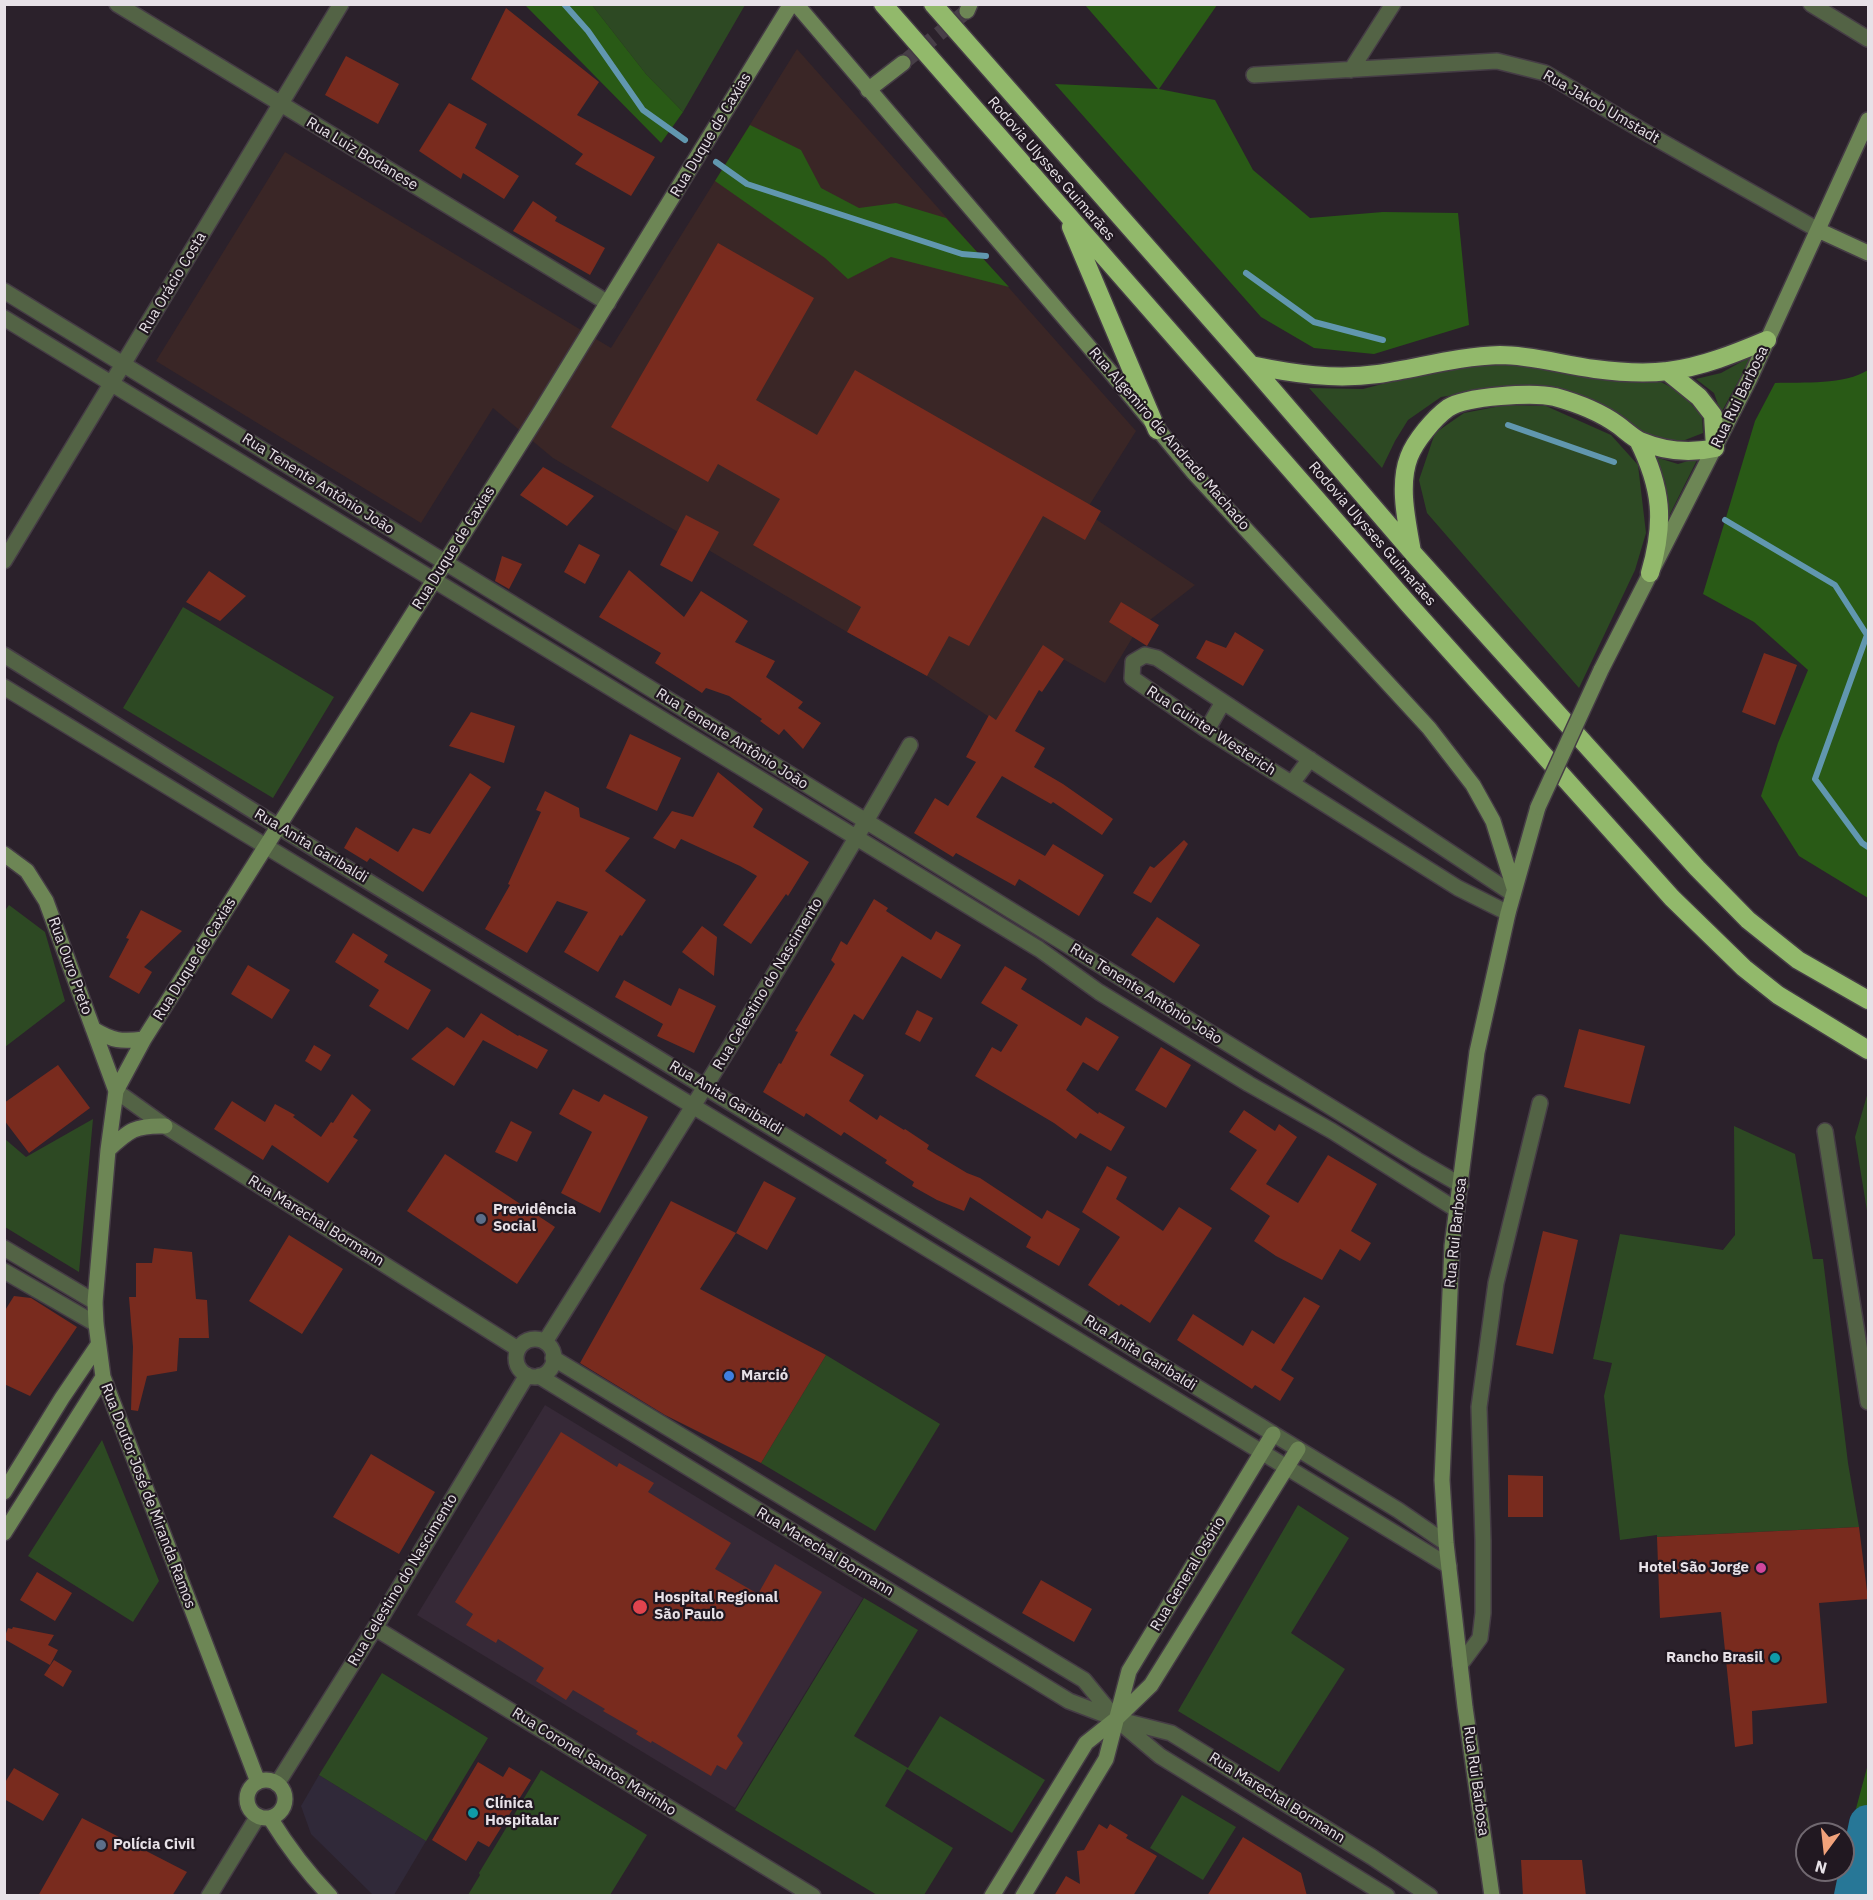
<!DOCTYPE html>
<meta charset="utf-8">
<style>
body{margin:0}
#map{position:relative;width:1873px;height:1900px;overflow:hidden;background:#2b212b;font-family:"IBM Plex Sans",sans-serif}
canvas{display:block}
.frame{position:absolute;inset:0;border:6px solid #e7e1e7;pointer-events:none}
.north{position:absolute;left:1795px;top:1822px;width:60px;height:60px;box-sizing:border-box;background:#211821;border:2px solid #706870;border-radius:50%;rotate:195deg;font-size:16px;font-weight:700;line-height:24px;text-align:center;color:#e7e1e7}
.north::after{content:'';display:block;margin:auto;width:21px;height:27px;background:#f1a27b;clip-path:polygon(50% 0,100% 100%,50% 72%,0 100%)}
</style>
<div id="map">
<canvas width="1873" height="1900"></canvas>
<div class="frame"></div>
<div class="north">N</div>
</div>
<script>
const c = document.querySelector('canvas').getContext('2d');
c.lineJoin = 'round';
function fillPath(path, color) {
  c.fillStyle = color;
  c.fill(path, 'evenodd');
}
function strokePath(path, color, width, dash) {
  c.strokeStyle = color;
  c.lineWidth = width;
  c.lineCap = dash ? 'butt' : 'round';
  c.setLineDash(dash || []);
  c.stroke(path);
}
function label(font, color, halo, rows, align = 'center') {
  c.font = font + ' "IBM Plex Sans",sans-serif';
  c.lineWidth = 4.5;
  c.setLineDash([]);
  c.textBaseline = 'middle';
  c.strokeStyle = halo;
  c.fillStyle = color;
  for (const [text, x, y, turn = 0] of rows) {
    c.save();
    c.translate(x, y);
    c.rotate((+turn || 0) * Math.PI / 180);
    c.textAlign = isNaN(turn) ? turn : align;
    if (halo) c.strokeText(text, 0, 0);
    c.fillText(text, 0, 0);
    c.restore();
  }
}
fillPath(new Path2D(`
 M319,1775l107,66 -32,54h-21l-62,-61 -10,-28z`), '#302939');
fillPath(new Path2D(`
 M797,49l339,382 -51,81 110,73 -58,45 -32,53 -49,-28 -53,71 -76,-50 -80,-44 -294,-174 -60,-50 -72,115 -265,-162 129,-209 326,196z`), '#3a2626');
fillPath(new Path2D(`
 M545,1405l318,193 -128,210 -318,-193z`), '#362937');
fillPath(new Path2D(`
 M592,5h153l-62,107 -37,-38z
 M1752,356l-31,57 -7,-20 -18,-14 25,-6z
 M1530,360l127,20 22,11 23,25 1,17 -18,7h-27l-24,-14 -28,-19 -38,-14 -62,-6 -65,10 -33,23 -13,21 -13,27 -73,-80 54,1 103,-27z
 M1506,405l40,1 65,29 27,30 8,68 -11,37 -56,118 -152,-175 -8,-33 16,-47 29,-20z
 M1655,457l23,7 20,-6 -29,58 -4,-35z
 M183,607l151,90 -61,101 -150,-90z
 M9,905l36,27 20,69 -60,46 -1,-135z
 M1868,1092v125l-13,-80z
 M93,1119l-14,153 -74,-45v-88l21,18z
 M1734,1126l61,28 18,105h10l25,204 11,64 -202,10v-2l-37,5 -16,-144 8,-33 -19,-4 27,-125 103,16 12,-15z
 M826,1355l114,69 -65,107 -114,-68z
 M102,1440l57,141 -26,41 -105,-66z
 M1298,1505l51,33 -58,95 54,36 -66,103 -101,-61z
 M864,1598l54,32 -64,106 54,32 32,-52 105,64 -33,53 -105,-64 -22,37 68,42 -29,47h-47l-142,-85z
 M382,1673l106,65 -62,103 -107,-66z
 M541,1770l106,65 -37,60h-142l12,-20 -1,-2z
 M1182,1795l54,32 -33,53 -53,-32z`), '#2d4923');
fillPath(new Path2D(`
 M525,5h67l54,69 37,38 -22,31z
 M1085,5h132l-58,84 56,11 38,70 57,48 73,-6 75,1 11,112 -95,29 -60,-6 -53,-31 -206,-233 103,5z
 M750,125l51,25 20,38 38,20 37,-5 50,15 63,69 -118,-30 -43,22 -23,-21 -110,-77z
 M1868,370v528l-69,-42 -38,-60 17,-53 30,-73 -54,-48 -51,-28 52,-173 20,-38c28,-1 70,2 93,-13z
 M1868,1764v127l-25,1 -3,-22h3v-13z`), '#295a16');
strokePath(new Path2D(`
 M564,4l24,27 55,79 42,30
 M716,162l31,22 215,70 24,2
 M1246,273l68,49 69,18
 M1508,425l106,37
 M1725,520l110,65 32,50 -52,144 47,64 6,4`), '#6197af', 6);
strokePath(new Path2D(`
 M1853,1896l15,-72`), '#277797', 38);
fillPath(new Path2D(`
 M506,8l93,74 -22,33 78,42 -24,39 -56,-32 8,-10 -112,-75z
 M346,56l53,28 -21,40 -53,-29z
 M449,103l38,21 -12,24 44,28 -15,23 -41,-26 -2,6 -42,-28z
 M533,201l24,16 -2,4 50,27 -15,27 -77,-44z
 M718,243l96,55 -58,102 61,35 38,-65 246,141 -16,29 -42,-24 -74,130 -20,-10 -22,40 -80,-44 14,-25 -108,-62 27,-46 -62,-35 -10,18 -97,-55z
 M543,467l51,29 -27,30 -47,-31z
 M686,515l33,17 -27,50 -32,-17z
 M579,544l21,11 -15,29 -21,-12z
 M502,556l20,8 -13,25 -14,-8z
 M629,570l55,47 17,-26 47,30 -13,21 40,19 -9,16 37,25 -5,6 23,15 -18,26 -19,-20 -5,6 -19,-14 2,-2 -33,-23 -23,-8 -4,5 -47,-30 6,-10 -62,-36z
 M209,571l37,25 -26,25 -34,-19z
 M1121,602l38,23 -12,21 -38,-24z
 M1235,632l29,18 -21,36 -47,-28 10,-18 20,8z
 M1043,645l21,14 -22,33 -3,-2 -24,41 30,17 -11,19 29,17 50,35 -11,16 -49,-33 -2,2 -49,-28 -26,41 69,39 8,-12 51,31 -25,41 -60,-37 -4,7 -59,-33 -3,4 -39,-24 21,-35 13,8 28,-44 -10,-5 23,-42 7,5z
 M1764,653l33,12 -22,60 -33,-13z
 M471,712l44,14 -11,37 -55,-17z
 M630,734l51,24 -24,53 -51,-23z
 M718,772l45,37 -10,18 56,35 -21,34 -2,-2 -35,50 -28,-19 34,-49 -17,-10 -59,-27 -6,10 -22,-11 19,-27 21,6z
 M470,773l21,14 -68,105 -53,-34 -3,4 -23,-14 12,-21 42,25 15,-24 17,6z
 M545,791l34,17 1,9 50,21 -25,33 41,29 -24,36 -2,-1 -22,37 -34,-20 24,-40 -31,-11 -30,52 -42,-24 25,-44 -2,-1 33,-72 -5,-2z
 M1184,840l4,4 -37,59 -18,-10 17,-27 4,2z
 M874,899l14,9 -2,3 45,29 5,-9 25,14 -20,34 -39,-23 -39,64 -9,-6 -24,41 34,20 -15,26 28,19 3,-5 24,15 1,-1 24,16 -2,4 40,24 13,5 62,41 5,-9 33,19 -21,37 -33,-19 5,-10 -61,-40 -6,14 -27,-11 -25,-14 2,-4 -29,-19 2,-3 -43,-28 -3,4 -35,-23 -2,4 -41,-25 16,-29 2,1 17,-32 -3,-1 40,-67 -4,-4 10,-19 6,4z
 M141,910l41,21 -38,36 8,5 -13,22 -30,-17 20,-38 -3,-1z
 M1157,917l43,28 -26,38 -43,-28z
 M702,926l15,11 -3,39 -32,-24z
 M353,933l35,22 -4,7 47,28 -23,40 -39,-24 10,-16 -44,-28z
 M248,965l42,25 -18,29 -41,-25z
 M1005,966l22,13 -6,10 60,37 5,-9 33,20 -21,34 -15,-9 -17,28 32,24 1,-2 26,15 -14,24 -31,-18 -4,6 -22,-16 -79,-47 17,-29 9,5 17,-27 -37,-22z
 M624,980l47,26 8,-18 37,18 -22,47 -37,-17 6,-12 -48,-27z
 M917,1010l16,8 -13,24 -15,-8z
 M481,1013l37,23 1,-1 29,15 -11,19 -54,-29 -29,46 -43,-27 36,-32 17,11z
 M1579,1029l66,17 -15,58 -66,-17z
 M314,1045l17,10 -10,16 -16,-10z
 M1161,1047l30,18 -25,43 -31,-18z
 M58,1065l32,43 -61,45 -25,-33v-17z
 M573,1089l26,13 5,-8 44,23 -48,96 -39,-20 31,-61 -33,-18z
 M352,1094l19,16 -18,27 5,3 -30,43 -56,-38 -9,15 -49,-31 18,-28 33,21 10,-18 20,11 -2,2 28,20 10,-15 2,1z
 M1244,1110l31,21 4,-7 18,13 -31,47 32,19 30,-48 49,29 -26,47 20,12 -11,18 -20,-12 -18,31 -46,-24 -22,-15 16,-25 -40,-27 27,-39 -28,-18z
 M511,1121l21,11 -15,30 -22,-10z
 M445,1154l110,73 -38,57 -110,-73z
 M1107,1166l20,11 -11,22 47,32 16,-24 33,21 -62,95 -29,-19 -2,2 -31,-21 32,-48 -38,-25z
 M764,1181l32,17 -29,52 -31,-17z
 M671,1201l65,32 -36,56 126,66 -65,108 -96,-48 -85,-52z
 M1543,1231l35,9 -25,114 -37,-9z
 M289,1235l54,34 -41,65 -53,-33z
 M154,1248l38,4 4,47 11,1 2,38h-30l-2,33 -30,5 -9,35 -7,-1 2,-63 -4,-50h7v-34h16z
 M14,1296l17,2 46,29 -47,69 -26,-12v-72z
 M1304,1297l16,9 -39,64 13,8 -14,23 -25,-16 -3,4 -75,-49 16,-26 50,32 9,-16 22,14z
 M561,1432l56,35 2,-4 35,20 -6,9 83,51 -16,26 43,25 17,-30 47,28 -85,144 6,7 -17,27 -9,-5 -6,11 -59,-35 -1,2 -15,-9 2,-3 -35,-20 2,-2 -32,-19 -7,10 -30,-19 8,-13 -46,-29 -2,4 -30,-18 7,-11 -18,-12z
 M371,1454l64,38 -36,62 -66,-37z
 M1508,1475l35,1v41h-35z
 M1859,1527l9,72 -49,4 8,100 -75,8 1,33 -18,3 -14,-135 -61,6 -3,-81z
 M37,1572l35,21 -17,28 -35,-21z
 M1041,1580l51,29 -18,33 -52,-29z
 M13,1627l41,8 -6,10 10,5 -8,15 -46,-26 4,-11 4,1z
 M54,1660l18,11 -9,16 -19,-12z
 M478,1762l25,15 6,-10 22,13 -42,67 -11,-6 -12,20 -34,-21z
 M14,1768l45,26 -16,27 -39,-22v-15z
 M82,1818l105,54 -15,24h-134z
 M1099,1824l8,5 3,-5 18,11 -2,3 31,18 -24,40h-79l12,-20 14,8 -3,-33 7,-1z
 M1243,1837l58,36 6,23h-100z
 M1521,1860h61l4,36h-63z`), '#792b1e');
strokePath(new Path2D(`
 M903,63l64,-52`), '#473e47', 15, [15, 8]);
const street = new Path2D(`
 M117,4l491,299
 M1811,4l57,35
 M1351,70l42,-66
 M1254,75l243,-14 48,12 98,58 175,99
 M4,291l1413,869 44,25
 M4,318l1035,631 60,43 150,92 83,47 125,79
 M4,561l337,-557
 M4,655l275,172 1119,683 48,33
 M4,687l1445,879
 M1207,730l16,-28
 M1292,783l18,-24
 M1508,913l-50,-25 -251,-158 -75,-52 1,-16 12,-7 12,3 356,236
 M116,1091l49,35 353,223
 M1825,1131l43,271
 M4,1248l91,54
 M4,1271l92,53
 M516 1358a19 19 0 1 1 38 0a19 19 0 1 1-38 0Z
 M545,1342c124,-197 249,-394 365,-597
 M553,1358l531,322 32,39 55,14 201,124 58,39
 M539,1376l530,325 47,18 44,37 227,140
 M375,1628l438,268
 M1460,1665l20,-27 3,-25v-72l-4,-134 17,-124 44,-180
 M277,1784l98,-156 152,-253
 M209,1896l49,-80`);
const secondary = new Path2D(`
 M796,4l312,365 86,104 235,255 44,57 20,36 21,67
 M967,11l3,-7
 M868,90l35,-27
 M1818,230l50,23
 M1601,670l149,-292 118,-258
 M4,854l23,17 19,30 70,190
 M93,1029c20,12 28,13 51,10
 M108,1150c21,-20 28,-25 57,-24
 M4,1492l58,-94 36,-53
 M4,1533l99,-156
 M247 1799a19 19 0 1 1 38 0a19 19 0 1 1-38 0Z
 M258,1782l-155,-405 -7,-53 -1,-22 13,-152 8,-59 28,-52 397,-628 250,-407
 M270,1818c18,29 36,53 60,78
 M992,1896l94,-153 30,-24 35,-34 147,-236
 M1023,1896l83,-137 23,-88 144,-237
 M1492,1896l-27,-189 -19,-164 -4,-63 10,-234 25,-194 31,-139 30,-106`);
const highway = new Path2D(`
 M883,4l528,603 261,291 72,70 34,27 90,55
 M933,4l318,361 161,187 285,316 51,52 50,40 70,40
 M1071,227l86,203
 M1251,365c43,9 84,15 127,9 41,-6 80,-18 122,-19 32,0 63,10 95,14 23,3 49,5 73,2 34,-4 68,-18 99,-31
 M1638,440c24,48 27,82 12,133
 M1412,552c-5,-29 -14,-67 -3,-95 6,-16 25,-39 39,-49 18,-12 86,-16 107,-11 22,6 45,15 63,28 7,5 14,12 22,16 24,10 49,13 75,7l-2,-33 -14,-18 -32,-26`);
strokePath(street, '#453c45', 18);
strokePath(secondary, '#453c45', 18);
strokePath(highway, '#453c45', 21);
strokePath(street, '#536345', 15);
strokePath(secondary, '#6d8655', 15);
strokePath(highway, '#92b96b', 18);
const secondaryBridge = new Path2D(`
 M1538,807l63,-137`);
strokePath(secondaryBridge, '#453c45', 18, []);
strokePath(secondaryBridge, '#6d8655', 15);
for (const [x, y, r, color] of [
 [481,1219,6,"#5c6f8a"],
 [729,1376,6,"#3f7fe0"],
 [1761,1568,6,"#d1479c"],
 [640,1607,8,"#e0444e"],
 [1775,1658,6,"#0f9aa8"],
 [473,1813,6,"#0f9aa8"],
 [101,1845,6,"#5c6f8a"]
]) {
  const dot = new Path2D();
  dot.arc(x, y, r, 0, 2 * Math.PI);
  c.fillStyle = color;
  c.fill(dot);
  strokePath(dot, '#211821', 2);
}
label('15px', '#e7e1e7', '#211821', [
 ["Rua Jakob Umstadt",1601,107,30],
 ["Rua Duque de Caxias",711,135,-59],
 ["Rua Luiz Bodanese",362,154,31],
 ["Rodovia Ulysses Guimarães",1051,169,49],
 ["Rua Orácio Costa",173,283,-59],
 ["Rua Rui Barbosa",1740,397,-64],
 ["Rua Algemiro de Andrade Machado",1169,439,49],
 ["Rua Tenente Antônio João",318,484,32],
 ["Rodovia Ulysses Guimarães",1372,534,49],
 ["Rua Duque de Caxias",454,548,-58],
 ["Rua Guinter Westerich",1211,731,33],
 ["Rua Tenente Antônio João",732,739,32],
 ["Rua Anita Garibaldi",311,846,31],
 ["Rua Duque de Caxias",195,959,-58],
 ["Rua Ouro Preto",70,966,70],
 ["Rua Celestino do Nascimento",768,984,-59],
 ["Rua Tenente Antônio João",1146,994,32],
 ["Rua Anita Garibaldi",726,1098,31],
 ["Rua Marechal Bormann",316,1221,32],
 ["Rua Rui Barbosa",1456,1233,-84],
 ["Rua Anita Garibaldi",1140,1353,32],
 ["Rua Doutor José de Miranda Ramos",148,1496,69],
 ["Rua Marechal Bormann",825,1552,31],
 ["Rua General Osório",1188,1574,-59],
 ["Rua Celestino do Nascimento",403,1580,-59],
 ["Rua Coronel Santos Marinho",594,1762,32],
 ["Rua Rui Barbosa",1476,1781,82],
 ["Rua Marechal Bormann",1277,1798,32]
]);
label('bold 15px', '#e7e1e7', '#211821', [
 ["Previdência",493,1210],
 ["Social",493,1227],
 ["Marció",741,1376],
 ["Hotel São Jorge",1749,1568,"right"],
 ["Hospital Regional",654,1598],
 ["São Paulo",654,1615],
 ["Rancho Brasil",1763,1658,"right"],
 ["Clínica",485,1804],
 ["Hospitalar",485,1821],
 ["Polícia Civil",113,1845]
], 'left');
</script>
